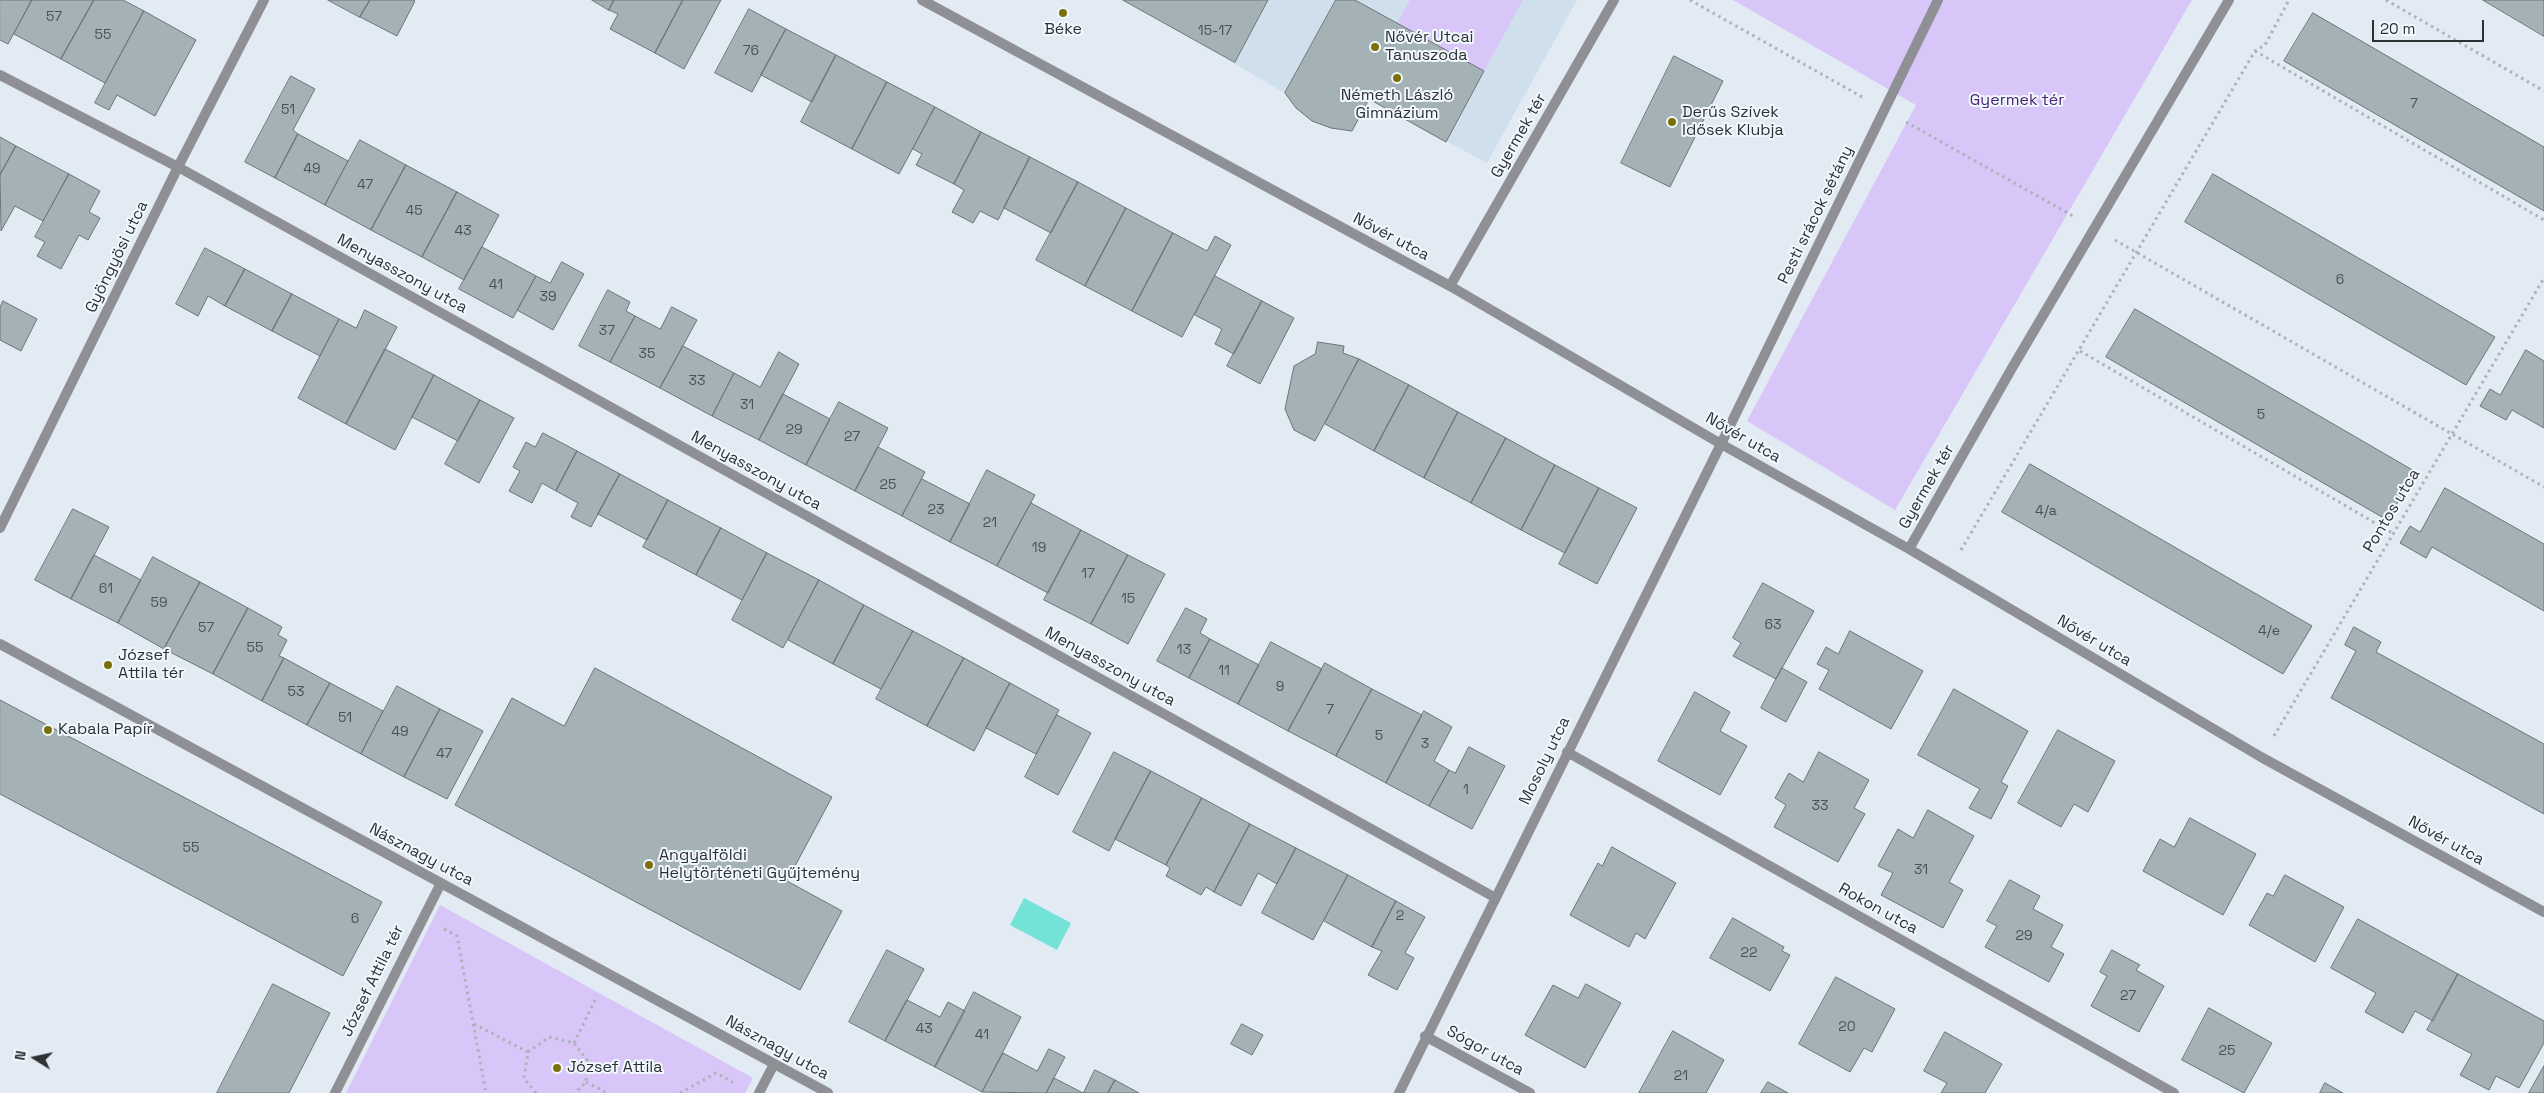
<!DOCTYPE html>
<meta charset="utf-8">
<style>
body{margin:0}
#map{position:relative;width:2544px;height:1093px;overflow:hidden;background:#e2ebf3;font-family:"Space Grotesk",sans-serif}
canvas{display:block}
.north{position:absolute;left:10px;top:1033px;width:50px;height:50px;-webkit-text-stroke:4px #f1f9ff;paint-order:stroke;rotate:280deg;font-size:14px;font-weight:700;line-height:20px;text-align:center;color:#2e3134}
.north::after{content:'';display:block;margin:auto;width:18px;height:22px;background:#2e3134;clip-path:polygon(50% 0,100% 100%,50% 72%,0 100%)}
.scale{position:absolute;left:2372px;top:20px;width:112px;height:22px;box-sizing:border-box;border:2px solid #2e3134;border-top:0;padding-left:6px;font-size:15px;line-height:18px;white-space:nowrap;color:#2e3134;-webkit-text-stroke:4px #f1f9ff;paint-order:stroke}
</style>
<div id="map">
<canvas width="2544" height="1093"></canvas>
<div class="north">N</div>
<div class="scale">20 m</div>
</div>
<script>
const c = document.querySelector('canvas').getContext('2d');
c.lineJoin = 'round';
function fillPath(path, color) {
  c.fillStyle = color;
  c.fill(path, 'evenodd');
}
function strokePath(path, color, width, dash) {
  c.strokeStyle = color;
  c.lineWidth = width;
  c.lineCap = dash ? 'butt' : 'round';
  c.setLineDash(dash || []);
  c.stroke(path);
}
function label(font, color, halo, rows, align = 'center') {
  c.font = font + ' "Space Grotesk",sans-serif';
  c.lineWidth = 4;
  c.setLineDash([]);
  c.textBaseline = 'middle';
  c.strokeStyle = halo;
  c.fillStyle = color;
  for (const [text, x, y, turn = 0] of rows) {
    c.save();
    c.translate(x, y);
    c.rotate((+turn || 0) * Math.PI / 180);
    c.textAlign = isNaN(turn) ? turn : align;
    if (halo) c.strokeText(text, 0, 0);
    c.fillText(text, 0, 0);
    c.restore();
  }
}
fillPath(new Path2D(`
 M1123,0h454l-90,163 -118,-64 -17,32 -21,-3 -19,-7 -16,-13 -11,-15z`), '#d0dfec');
fillPath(new Path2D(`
 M1410,0h113l-39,71 -87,-48z
 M1733,0h459l-297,510 -148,-89 169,-316z
 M440,905l313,173 -8,15h-399z`), '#d9c6f8');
fillPath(new Path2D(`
 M1024,898l47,25 -14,27 -47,-25z`), '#73e2d7');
const building = new Path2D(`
 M0,0h32l-24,44 -8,-4z
 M32,0h62l-33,59 -47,-25z
 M94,0h29l21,11 -39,72 -44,-24z
 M328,0h42l-10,17z
 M370,0h43l2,1 -18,35 -37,-19z
 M592,0h22l-5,10z
 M614,0h69l-28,53 -45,-24 8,-15 -9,-4z
 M683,0h38l-37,69 -29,-16z
 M1123,0h145l-33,62z
 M1336,0h19l129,71 -38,71 -77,-43 -17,32 -21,-3 -19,-7 -16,-13 -11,-15z
 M2483,0h61v36z
 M749,9l37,20 -34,63 -37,-19z
 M144,11l52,29 -41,76 -38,-21 -8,15 -14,-7z
 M2313,13l231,134v64l-260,-150z
 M786,29l50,26 -24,47 -51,-27z
 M836,55l51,27 -35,67 -51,-27z
 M1674,56l49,25 -53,106 -49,-24z
 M291,76l24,13 -22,41 5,4 -23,44 -30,-16z
 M887,82l48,25 -36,67 -47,-25z
 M935,107l46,25 -27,52 -38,-19 6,-11 -9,-5z
 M981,132l49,25 -32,63 -18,-9 -7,12 -21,-11 12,-22 -10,-6z
 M298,134l50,27 -23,44 -50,-27z
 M0,137l16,9 -16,29z
 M360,140l46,25 -35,65 -46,-25z
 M16,146l53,28 -26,47 -28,-15 -14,25 -1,-56z
 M1030,157l48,25 -27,51 -47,-25z
 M406,165l51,27 -35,65 -51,-27z
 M69,174l31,17 -11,21 11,6 -12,22 -9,-5 -18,34 -24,-13 8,-14 -10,-5z
 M2213,174l282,163 -29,48 -281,-163z
 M1078,182l48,26 -41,78 -49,-26z
 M457,192l42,23 -35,65 -42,-23z
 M1126,208l47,25 -41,78 -47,-25z
 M1173,233l34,18 8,-15 16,9 -49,92 -50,-26z
 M482,247l54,29 -23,42 -54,-29z
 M205,248l40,21 -20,37 -17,-10 -10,20 -22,-12z
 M562,262l22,12 -31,56 -36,-20 19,-34 14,7z
 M245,269l47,25 -20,37 -47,-25z
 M1215,276l47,25 -28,53 -19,-10 7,-15 -27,-14z
 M608,290l22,12 -4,9 9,5 -25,46 -31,-16z
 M292,294l47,25 -19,37 -48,-25z
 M3,301l34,18 -16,32 -21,-11v-32z
 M1262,301l32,17 -34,66 -33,-18z
 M672,307l25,13 -37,68 -50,-26 25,-46 25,13z
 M2135,309l281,163 -29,48 -281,-163z
 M365,310l32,17 -51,97 -48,-26 41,-79 17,9z
 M1318,342l26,4 -1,7 16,6 -44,82 -21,-11 -9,-21 9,-43 21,-12z
 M683,346l51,27 -22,43 -52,-28z
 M385,349l49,26 -39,75 -49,-26z
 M2526,350l18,11v67l-32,-18 -6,10 -26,-14 10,-17 10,6z
 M779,352l20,12 -40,76 -47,-24 22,-43 26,14z
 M1359,359l50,26 -35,66 -49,-27z
 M434,375l46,25 -22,41 -46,-24z
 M1409,385l49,27 -34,66 -50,-27z
 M783,394l47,25 -24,46 -47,-25z
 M480,400l34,18 -35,65 -34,-19z
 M839,402l49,26 -33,63 -49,-26z
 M1458,412l48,26 -35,65 -47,-25z
 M543,433l34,18 -21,40 -14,-8 -10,20 -23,-12 11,-20 -7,-4 13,-25 9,5z
 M1506,438l49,27 -34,65 -50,-27z
 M878,447l47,25 -23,44 -47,-25z
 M577,451l43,23 -29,53 -20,-10 7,-14 -22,-12z
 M2030,464l282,162 -29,48 -281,-162z
 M1555,465l44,23 -34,65 -44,-23z
 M987,470l48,25 -38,71 -47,-24z
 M620,474l48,26 -21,40 -49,-26z
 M922,479l48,25 -20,38 -48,-26z
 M1599,488l38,20 -40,76 -38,-20z
 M2445,488l99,56v67l-112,-64 -6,11 -26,-15 10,-17 10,6z
 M668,500l53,28 -25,47 -53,-28z
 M1031,503l50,27 -33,63 -51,-27z
 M73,509l36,18 -38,72 -36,-19z
 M721,528l46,25 -25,47 -46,-25z
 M1081,530l47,25 -37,69 -47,-24z
 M767,553l52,27 -36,68 -51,-28z
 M94,555l47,25 -23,43 -47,-24z
 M1128,555l37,19 -37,70 -37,-20z
 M153,557l47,25 -36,67 -46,-26z
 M819,580l45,25 -31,59 -45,-24z
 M200,582l48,26 -35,66 -49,-25z
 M1763,583l51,28 -38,68 -43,-23 8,-13 -8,-5z
 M864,605l49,26 -32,58 -48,-25z
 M248,608l34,19 -4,8 9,5 -8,16 5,2 -22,43 -49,-27z
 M1186,608l21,11 -7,14 10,6 -21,39 -32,-17z
 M2354,627l27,15 -5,10 168,92v70l-213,-116 25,-47 -11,-6z
 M913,631l51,27 -37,68 -51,-27z
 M1850,631l73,40 -32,58 -72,-40 10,-19 -12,-6 9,-17 12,7z
 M1210,639l49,26 -21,39 -49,-26z
 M1271,642l51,27 -34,62 -50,-27z
 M284,658l46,25 -23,42 -45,-24z
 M964,658l46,25 -36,68 -47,-25z
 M1325,663l47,26 -36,67 -48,-25z
 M595,668l237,129 -45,84 55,30 -42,79 -345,-185 57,-107 52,28z
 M1782,668l25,14 -21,40 -25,-14z
 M330,683l53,28 -22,43 -54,-29z
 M1010,683l49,27 -23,44 -50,-26z
 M397,686l43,23 -36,68 -43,-23z
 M1372,689l50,26 -36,68 -50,-27z
 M1954,689l74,42 -27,51 7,4 -17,33 -22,-11 11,-19 -62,-34z
 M1695,692l35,20 -10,19 27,15 -27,49 -62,-34z
 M0,700l382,202 -39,74 -343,-182z
 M440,709l43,22 -36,68 -43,-22z
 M1424,711l28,16 -18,34 15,9 -20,36 -43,-23z
 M1057,715l34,18 -33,62 -33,-18z
 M2058,730l57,31 -27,51 -14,-8 -13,23 -43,-24z
 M1469,747l36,19 -33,63 -43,-23 20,-36 6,3z
 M1114,752l37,19 -42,80 -36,-19z
 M1819,752l50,28 -15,28 11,6 -27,48 -64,-35 12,-22 -11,-7 14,-25 14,9z
 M1151,771l51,27 -36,67 -51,-26z
 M1202,798l48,26 -36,68 -8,-5 -5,8 -35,-19 4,-8 -4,-3z
 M1928,810l46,26 -25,46 14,8 -20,38 -62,-33 12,-22 -15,-7 20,-37 15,9z
 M2190,818l66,36 -33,61 -80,-44 17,-32 14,8z
 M1250,824l46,24 -19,36 -19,-11 -17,33 -27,-14z
 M1612,847l64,36 -31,56 -9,-6 -7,14 -59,-32 28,-52 4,3z
 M1296,848l52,27 -35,65 -51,-27z
 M1348,875l48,26 -24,46 -48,-26z
 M2285,875l59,32 -29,55 -66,-37 18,-32 6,3z
 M2010,880l30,16 -7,13 30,16 -12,22 13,7 -15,28 -64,-35 12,-21 -10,-5z
 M1396,901l29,16 -20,36 9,5 -17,32 -29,-15 14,-24 -10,-4z
 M1733,918l51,29 -2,4 8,4 -20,36 -60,-33z
 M2358,919l100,55 -25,47 -18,-10 -12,22 -38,-21 11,-19 -45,-25z
 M887,950l37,19 -39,72 -36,-19z
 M2112,950l28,15 -4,5 28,16 -25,46 -48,-26 16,-30 -7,-4z
 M2458,974l86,47v22l-25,45 -23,-12 -7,14 -29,-15 12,-21 -45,-24z
 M1836,977l59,32 -23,43 -8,-4 -14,24 -51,-28z
 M273,984l57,29 -41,80h-72z
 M1586,984l35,19 -36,65 -60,-33 28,-50 25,13z
 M974,992l47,25 -39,75 -47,-25z
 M907,1000l33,17 8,-15 17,9 -30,56 -50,-26z
 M2209,1008l63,35 -28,50 -62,-33z
 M1242,1024l21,11 -11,20 -21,-11z
 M1673,1031l51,29 -18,33h-67z
 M1945,1032l57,32 -17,29h-44l6,-10 -23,-12z
 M1049,1049l16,8 -19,36 -64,-1 21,-39 34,18z
 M2544,1066v27h-15z
 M1095,1070l20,10 -7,13h-62l8,-15 29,15z
 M1115,1080l24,13h-31z
 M1768,1082l20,11h-27z
 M2325,1083l18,10h-23z`);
fillPath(building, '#a5b2b5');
strokePath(building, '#6a7578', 1);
strokePath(new Path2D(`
 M1690,0l174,98
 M2386,0l158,91
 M2255,51l289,169
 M1906,122l167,94
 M2115,240l429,247
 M2080,351l314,183
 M1961,550l294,-499 10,-6 24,-45
 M2274,736l270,-458
 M444,929l13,7 29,157
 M474,1024l54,28
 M574,1043l23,-47
 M586,1082l21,11
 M536,1093l-12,-15 4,-26 21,-15 25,6 13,17 -1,22 -11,11
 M680,1093l36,-20 20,11`), '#abb2b8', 3, [2.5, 4]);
strokePath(new Path2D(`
 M1721,444l217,-444`), '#8f9095', 10);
strokePath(new Path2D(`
 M922,0l528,286 271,158 188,105 352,208 283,155
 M0,75l178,92 1316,730
 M1450,286l164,-286
 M0,528l178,-361 86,-167
 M1909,549l103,-181 217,-368
 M0,644l828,449
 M1567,752l607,341
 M1425,1036l105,57
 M335,1093l106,-210
 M759,1093l15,-29
 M1399,1093l322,-649`), '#8f9095', 10);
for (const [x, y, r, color] of [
 [1063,13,5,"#7d6f0c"],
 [1375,47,5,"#7d6f0c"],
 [1397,78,5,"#7d6f0c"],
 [1672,122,5,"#7d6f0c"],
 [108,665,5,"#7d6f0c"],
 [48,730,5,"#7d6f0c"],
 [649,865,5,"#7d6f0c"],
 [557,1068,5,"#7d6f0c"]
]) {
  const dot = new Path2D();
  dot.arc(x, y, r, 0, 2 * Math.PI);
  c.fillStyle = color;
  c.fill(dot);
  strokePath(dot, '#f1f9ff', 2);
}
label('14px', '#4c5154', null, [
 ["57",54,17],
 ["15-17",1215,31],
 ["55",103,35],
 ["76",751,51],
 ["7",2414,104],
 ["51",288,110],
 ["49",312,169],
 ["47",365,185],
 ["45",414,211],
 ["43",463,231],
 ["6",2340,280],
 ["41",496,285],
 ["39",548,297],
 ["37",607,331],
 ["35",647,354],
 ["33",697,381],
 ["31",747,405],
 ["5",2261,415],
 ["29",794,430],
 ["27",852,437],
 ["25",888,485],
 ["23",936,510],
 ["4/a",2046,511],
 ["21",990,523],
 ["19",1039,548],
 ["17",1088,574],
 ["61",106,589],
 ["15",1128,599],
 ["59",159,603],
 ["63",1773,625],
 ["57",206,628],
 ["4/e",2269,631],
 ["55",255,648],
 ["13",1184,650],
 ["11",1224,671],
 ["9",1280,687],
 ["53",296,692],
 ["7",1330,710],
 ["51",345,718],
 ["49",400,732],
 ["5",1379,736],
 ["3",1425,744],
 ["47",444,754],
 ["1",1466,790],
 ["33",1820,806],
 ["55",191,848],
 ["31",1921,870],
 ["2",1400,916],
 ["6",355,919],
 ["29",2024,936],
 ["22",1749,953],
 ["27",2128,996],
 ["20",1847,1027],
 ["43",924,1029],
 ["41",982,1035],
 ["25",2227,1051],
 ["21",1681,1076]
]);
label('16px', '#2e3134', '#f1f9ff', [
 ["Béke",1063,30,"center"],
 ["Nővér Utcai",1385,38],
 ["Tanuszoda",1385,56],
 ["Németh László",1397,96,"center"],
 ["Gimnázium",1397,114,"center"],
 ["Derűs Szívek",1682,113],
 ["Idősek Klubja",1682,131],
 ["József",118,656],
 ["Attila tér",118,674],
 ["Kabala Papír",58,730],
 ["Angyalföldi",659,856],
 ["Helytörténeti Gyűjtemény",659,874],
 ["József Attila",567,1068]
], 'left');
label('16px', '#4a2274', '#f1f9ff', [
 ["Gyermek tér",2017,101]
]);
label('16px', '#2e3134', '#f1f9ff', [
 ["Gyermek tér",1519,136,-60],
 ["Pesti srácok sétány",1816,215,-64],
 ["Nővér utca",1391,237,28],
 ["Gyöngyösi utca",117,257,-64],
 ["Menyasszony utca",402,274,29],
 ["Nővér utca",1743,438,30],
 ["Menyasszony utca",756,471,29],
 ["Gyermek tér",1927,487,-60],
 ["Pontos utca",2392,511,-59],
 ["Nővér utca",2094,641,31],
 ["Menyasszony utca",1110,667,29],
 ["Mosoly utca",1545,761,-64],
 ["Nővér utca",2446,841,29],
 ["Násznagy utca",421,855,28],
 ["Rokon utca",1878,909,29],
 ["József Attila tér",373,981,-64],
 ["Násznagy utca",777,1048,29],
 ["Sógor utca",1485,1051,29]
]);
</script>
